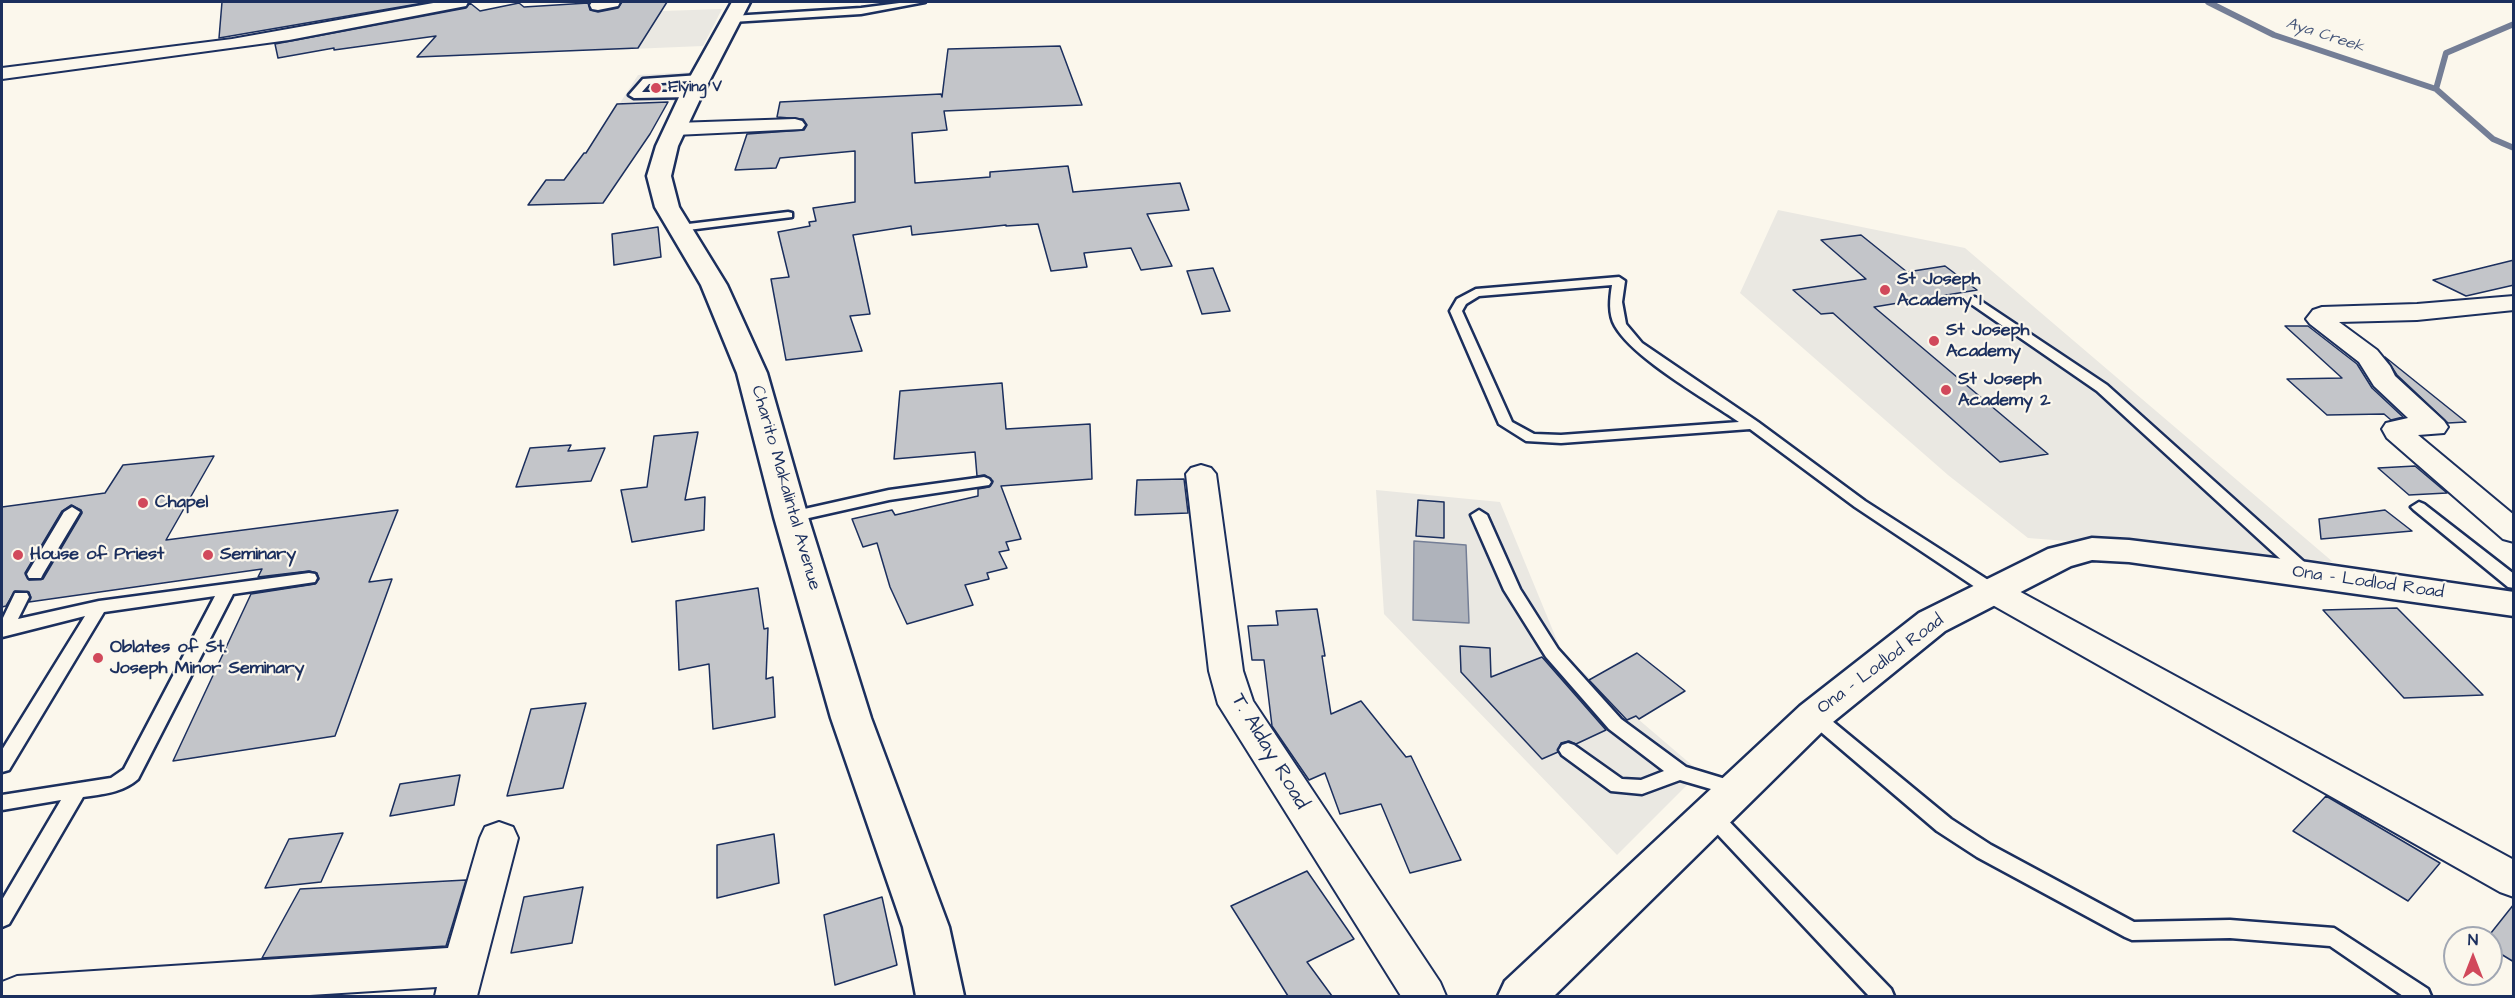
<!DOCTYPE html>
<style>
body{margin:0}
#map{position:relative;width:2515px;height:998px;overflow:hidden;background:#fbf7ec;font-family:"Architects Daughter",sans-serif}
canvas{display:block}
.frame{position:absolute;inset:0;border:3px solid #1b2f5e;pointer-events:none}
.north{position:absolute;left:2443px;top:926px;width:60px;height:60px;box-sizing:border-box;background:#fbf7ec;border:2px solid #a1a7b3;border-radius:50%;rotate:0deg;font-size:16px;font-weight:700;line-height:24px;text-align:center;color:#1b2f5e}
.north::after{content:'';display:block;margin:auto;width:21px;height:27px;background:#d1495b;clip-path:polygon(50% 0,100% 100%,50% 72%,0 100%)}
</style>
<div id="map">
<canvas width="2515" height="998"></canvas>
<div class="frame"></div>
<div class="north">N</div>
</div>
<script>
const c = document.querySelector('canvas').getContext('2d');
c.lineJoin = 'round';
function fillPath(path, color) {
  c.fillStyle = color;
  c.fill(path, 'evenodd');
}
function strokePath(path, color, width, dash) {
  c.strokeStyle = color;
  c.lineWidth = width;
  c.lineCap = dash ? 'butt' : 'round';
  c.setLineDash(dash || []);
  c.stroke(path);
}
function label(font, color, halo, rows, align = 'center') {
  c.font = font + ' "Architects Daughter",sans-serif';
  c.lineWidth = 4.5;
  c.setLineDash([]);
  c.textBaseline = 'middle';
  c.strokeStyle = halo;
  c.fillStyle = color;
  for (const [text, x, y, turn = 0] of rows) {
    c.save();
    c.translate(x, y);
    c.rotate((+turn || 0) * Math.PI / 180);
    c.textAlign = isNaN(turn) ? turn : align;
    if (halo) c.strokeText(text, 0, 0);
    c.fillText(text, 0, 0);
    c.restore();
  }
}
fillPath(new Path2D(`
 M722,9l-19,37 -288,12 26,-26 73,-16z
 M690,72l-15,29 -55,2 18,-28z
 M1778,210l187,38 368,314 -305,-24 -80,-63 -208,-182z
 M1376,490l124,12 63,153 137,117 -83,83 -233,-241z`), '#eae8e2');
const water = new Path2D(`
 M1414,541l52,4 3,78 -56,-3z`);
fillPath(water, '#afb3bb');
strokePath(water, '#747e96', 1.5);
strokePath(new Path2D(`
 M2208,2l66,33 162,54 57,50 21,9
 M2436,89l10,-36 68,-29`), '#747e96', 6);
const building = new Path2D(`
 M222,2h207l-210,36z
 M622,2h45l-29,46 -221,9 19,-21 -102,14v-2l-56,10 -3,-14 191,-36 4,-5 10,8 39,-8 5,4 64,-4 2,7 8,2 20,-4z
 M1060,46l22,59 -138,6 3,19 -35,3 3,50 75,-6v-5l78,-6 5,26 107,-9 9,27 -42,4 25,52 -31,4 -10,-22 -47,5 3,14 -36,4 -13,-47 -32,2v-1l-94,10 -1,-9 -58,9 17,79 -20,2 12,35 -76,9 -15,-81 18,-2 -11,-45 32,-6 -1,-4 7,-1 -3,-13 42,-6v-51l-75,7 -4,10 -41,2 12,-36 57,-4 3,-5 -4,-6 -26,-2 3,-15 161,-8 1,3 6,-48z
 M668,102l-18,32 -47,69 -75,2 18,-25h18l20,-27h2l31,-49z
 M658,227l3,30 -47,8 -2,-31z
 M1861,235l46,37 38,-6 32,24 -103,17 174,147 -48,8 -167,-149 -12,1 -28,-24 73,-11 -45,-39z
 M2514,260v25l-48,11 -33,-16z
 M1213,268l17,43 -28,3 -15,-43z
 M2285,326h23l49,38 15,24 31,29 -12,3 -7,-6 -57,1 -40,-36 55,-1z
 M2385,357l81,65 -18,1 -51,-48z
 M1002,383l4,46 84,-5 2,55 -91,7 20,53 -15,3 3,8 -10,2 8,16 -20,5 2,6 -24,6 8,20 -66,19 -17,-37 -13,-44 -14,4 -11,-28 40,-9 3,5 83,-19v-7l11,-2 4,-6 -8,-6 -8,1 -2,-24 -81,7 6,-68z
 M698,432l-13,68 20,-3 -1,33 -72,12 -11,-52 26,-3 7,-51z
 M571,445l-3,6 37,-3 -14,33 -75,6 14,-39z
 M214,456l-48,84 232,-30 -29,72 23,-3 -57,157 -162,25 78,-167 64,-10 4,-5 -2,-6 -8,-2 -51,6 4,-8 -233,33 2,-4 -2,-6 -14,-1 -9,15 -4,1v-100l103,-14 18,-28zM71,505l10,5 1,3 -39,66 -14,1 -4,-7 37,-62z
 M2415,466l32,27 -38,2 -31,-27z
 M1184,479l4,34 -53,2 2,-35z
 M1418,500l26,2v36l-28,-2z
 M2385,510l27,21 -91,8 -2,-20z
 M758,588l6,41 4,-1 -2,51 7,-2 2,40 -62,12 -4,-65 -30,6 -3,-69z
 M2397,608l86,87 -79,3 -81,-88z
 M1317,609l8,47h-3l9,58 30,-13 45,56 5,-1 50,104 -51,13 -29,-69 -41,10 -15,-41 -16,7 -37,-54 -8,-66h-12l-4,-34 30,-1 -2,-14z
 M1460,646l30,2 1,29 51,-20 64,73 -30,14 -7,-3 -8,2 -3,9 -16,7 -81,-87z
 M1637,653l48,38 -46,28 -3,-3 -9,4 -38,-40z
 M586,703l-23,85 -56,8 24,-87z
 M460,775l-6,30 -64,11 10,-32z
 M2326,796l114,67 -32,38 -115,-70z
 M343,833l-22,49 -56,6 24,-49z
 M774,834l5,49 -62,15v-53z
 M1307,871l47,68 -47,23 25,34h-44l-57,-90z
 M466,880l-20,66 -184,12 38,-69z
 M583,887l-11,56 -61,10 13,-56z
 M882,897l15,68 -62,20 -11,-70z
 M2514,904v58l-23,-14v-10h-4z`);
fillPath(building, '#c3c5c9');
strokePath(building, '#1b2f5e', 1.5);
const service = new Path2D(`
 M907,2h18l-64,12 -129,8 -4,-3 4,-3 129,-8z
 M700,75l3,1v4l-54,4 -7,8h49l3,1v4l-60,1 -5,-3 14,-16z
 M788,212l4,1v4l-112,14 -6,-3 6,-3z
 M1619,277l6,4 -3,21 4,22 16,19 116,79 107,79 134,86 2,4 -2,4h-12l-132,-88 -105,-78 -189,14 -35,-2 -27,-17 -49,-113 7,-12 19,-10zM1612,285c-2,13 -4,29 3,41 19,33 91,73 124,96l-178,13 -27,-1 -22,-12 -50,-111 4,-7 13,-8z
 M1975,297l132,88 205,184 2,4 -2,4h-12l-203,-186 -126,-87 -2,-3 2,-3z
 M984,477l5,2 2,3 -2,3 -100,15 -98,22 -8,-5 8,-5 98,-22z
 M2419,502l5,2 90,70v14l-6,-1 -94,-77 -3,-3z
 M72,507l8,5 -37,62 -2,4h-12l-2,-4 37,-62z
 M1479,510l8,5 33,74 38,60 63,70 65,48 56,17 2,5 -2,5 -7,2 -55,-16 -38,14 -31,-3 -49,-36 -3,-5 3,-5 6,-2 6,2 48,34 19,1 23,-9 -55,-42 -63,-72 -42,-67 -33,-75z
 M309,573l6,1 2,4 -2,4 -82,12 -95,185c-16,14 -35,15 -55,18l-74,127 -7,3v-27l59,-100 -59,10v-15l109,-17 13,-9 91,-173 -111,16 -95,158 -7,2v-22l83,-134 -83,21v-17l13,-27h12l2,4 -11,22 81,-18z
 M1814,709l6,2 131,108 40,26 143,77 96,-2 104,8 94,61 3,7h-28l-73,-50 -100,-8 -98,2 -7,-3 -148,-80 -40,-26 -129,-110 -3,-5 3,-5z
 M1712,808l7,3 172,178 3,7h-25l-164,-175 -3,-5 3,-5z`);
const minor = new Path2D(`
 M439,2h29l-2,4 -177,34 -287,39v-11l230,-29z
 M592,2h28l-2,4 -20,4 -6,-1 -2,-4z
 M795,119l7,2 3,4 -3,4 -127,6 -7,-2 -3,-4 3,-4 7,-2z
 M2514,296v14l-97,10 -78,2 38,28 13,16 5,10 49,45 4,6 -4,6 -26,2 96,80v27l-11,-3 -116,-101 -5,-9 4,-6 22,-5 -34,-32 -15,-24 -49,-38 -4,-5 7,-9 9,-3 95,-3z
 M1201,465l10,3 5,6 27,197 10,30 187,281 6,14h-45l-183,-292 -9,-33 -23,-197 5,-6z
 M1993,580l11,3 510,277v37l-14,-5 -518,-293 -5,-8 5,-8z
 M499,822l14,5 5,11 -41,158h-42l2,-9 -143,9h-292v-14l15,-6 431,-28 32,-110 5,-11z`);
const secondary = new Path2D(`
 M732,2h18l-48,93 -24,51 -7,30 8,31 48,78 40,88 41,144 63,201 78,209 15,69h-48l-13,-69 -72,-209 -57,-201 -37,-144 -36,-88 -46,-78 -8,-31 9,-30 24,-51z
 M2092,538l37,2 178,22 207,30v24l-385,-54 -37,-2 -21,6 -126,65 -117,95 -274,270h-56l7,-15 295,-275 119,-93 129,-64z`);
strokePath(service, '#1b2f5e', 5);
strokePath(minor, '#1b2f5e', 4);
strokePath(secondary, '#1b2f5e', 5);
fillPath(service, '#fbf7ec');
fillPath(minor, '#fbf7ec');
fillPath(secondary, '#fbf7ec');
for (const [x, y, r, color] of [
 [656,88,6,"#d1495b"],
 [1885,290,6,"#d1495b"],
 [1934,341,6,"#d1495b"],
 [1946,390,6,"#d1495b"],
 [143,503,6,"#d1495b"],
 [18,555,6,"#d1495b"],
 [208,555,6,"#d1495b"],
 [98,658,6,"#d1495b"]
]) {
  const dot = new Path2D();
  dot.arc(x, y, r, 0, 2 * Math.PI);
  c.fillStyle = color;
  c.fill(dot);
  strokePath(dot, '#fbf7ec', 2);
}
label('bold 15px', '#1b2f5e', '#fbf7ec', [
 ["Flying V",668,88]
], 'left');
label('italic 16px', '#47577a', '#fbf7ec', [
 ["Aya Creek",2325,36,18]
]);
label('bold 18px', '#1b2f5e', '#fbf7ec', [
 ["St Joseph",1897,280],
 ["Academy 1",1897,301],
 ["St Joseph",1946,331],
 ["Academy",1946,352],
 ["St Joseph",1958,380],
 ["Academy 2",1958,401],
 ["Chapel",155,503],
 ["House of Priest",30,555],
 ["Seminary",220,555],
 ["Oblates of St.",110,648],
 ["Joseph Minor Seminary",110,669]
], 'left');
label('18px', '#1b2f5e', '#fbf7ec', [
 ["Charito Makalintal Avenue",785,488,74],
 ["Ona - Lodlod Road",2368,583,8],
 ["Ona - Lodlod Road",1881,665,-37]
]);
label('21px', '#1b2f5e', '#fbf7ec', [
 ["T. Alday Road",1269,752,59]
]);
</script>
